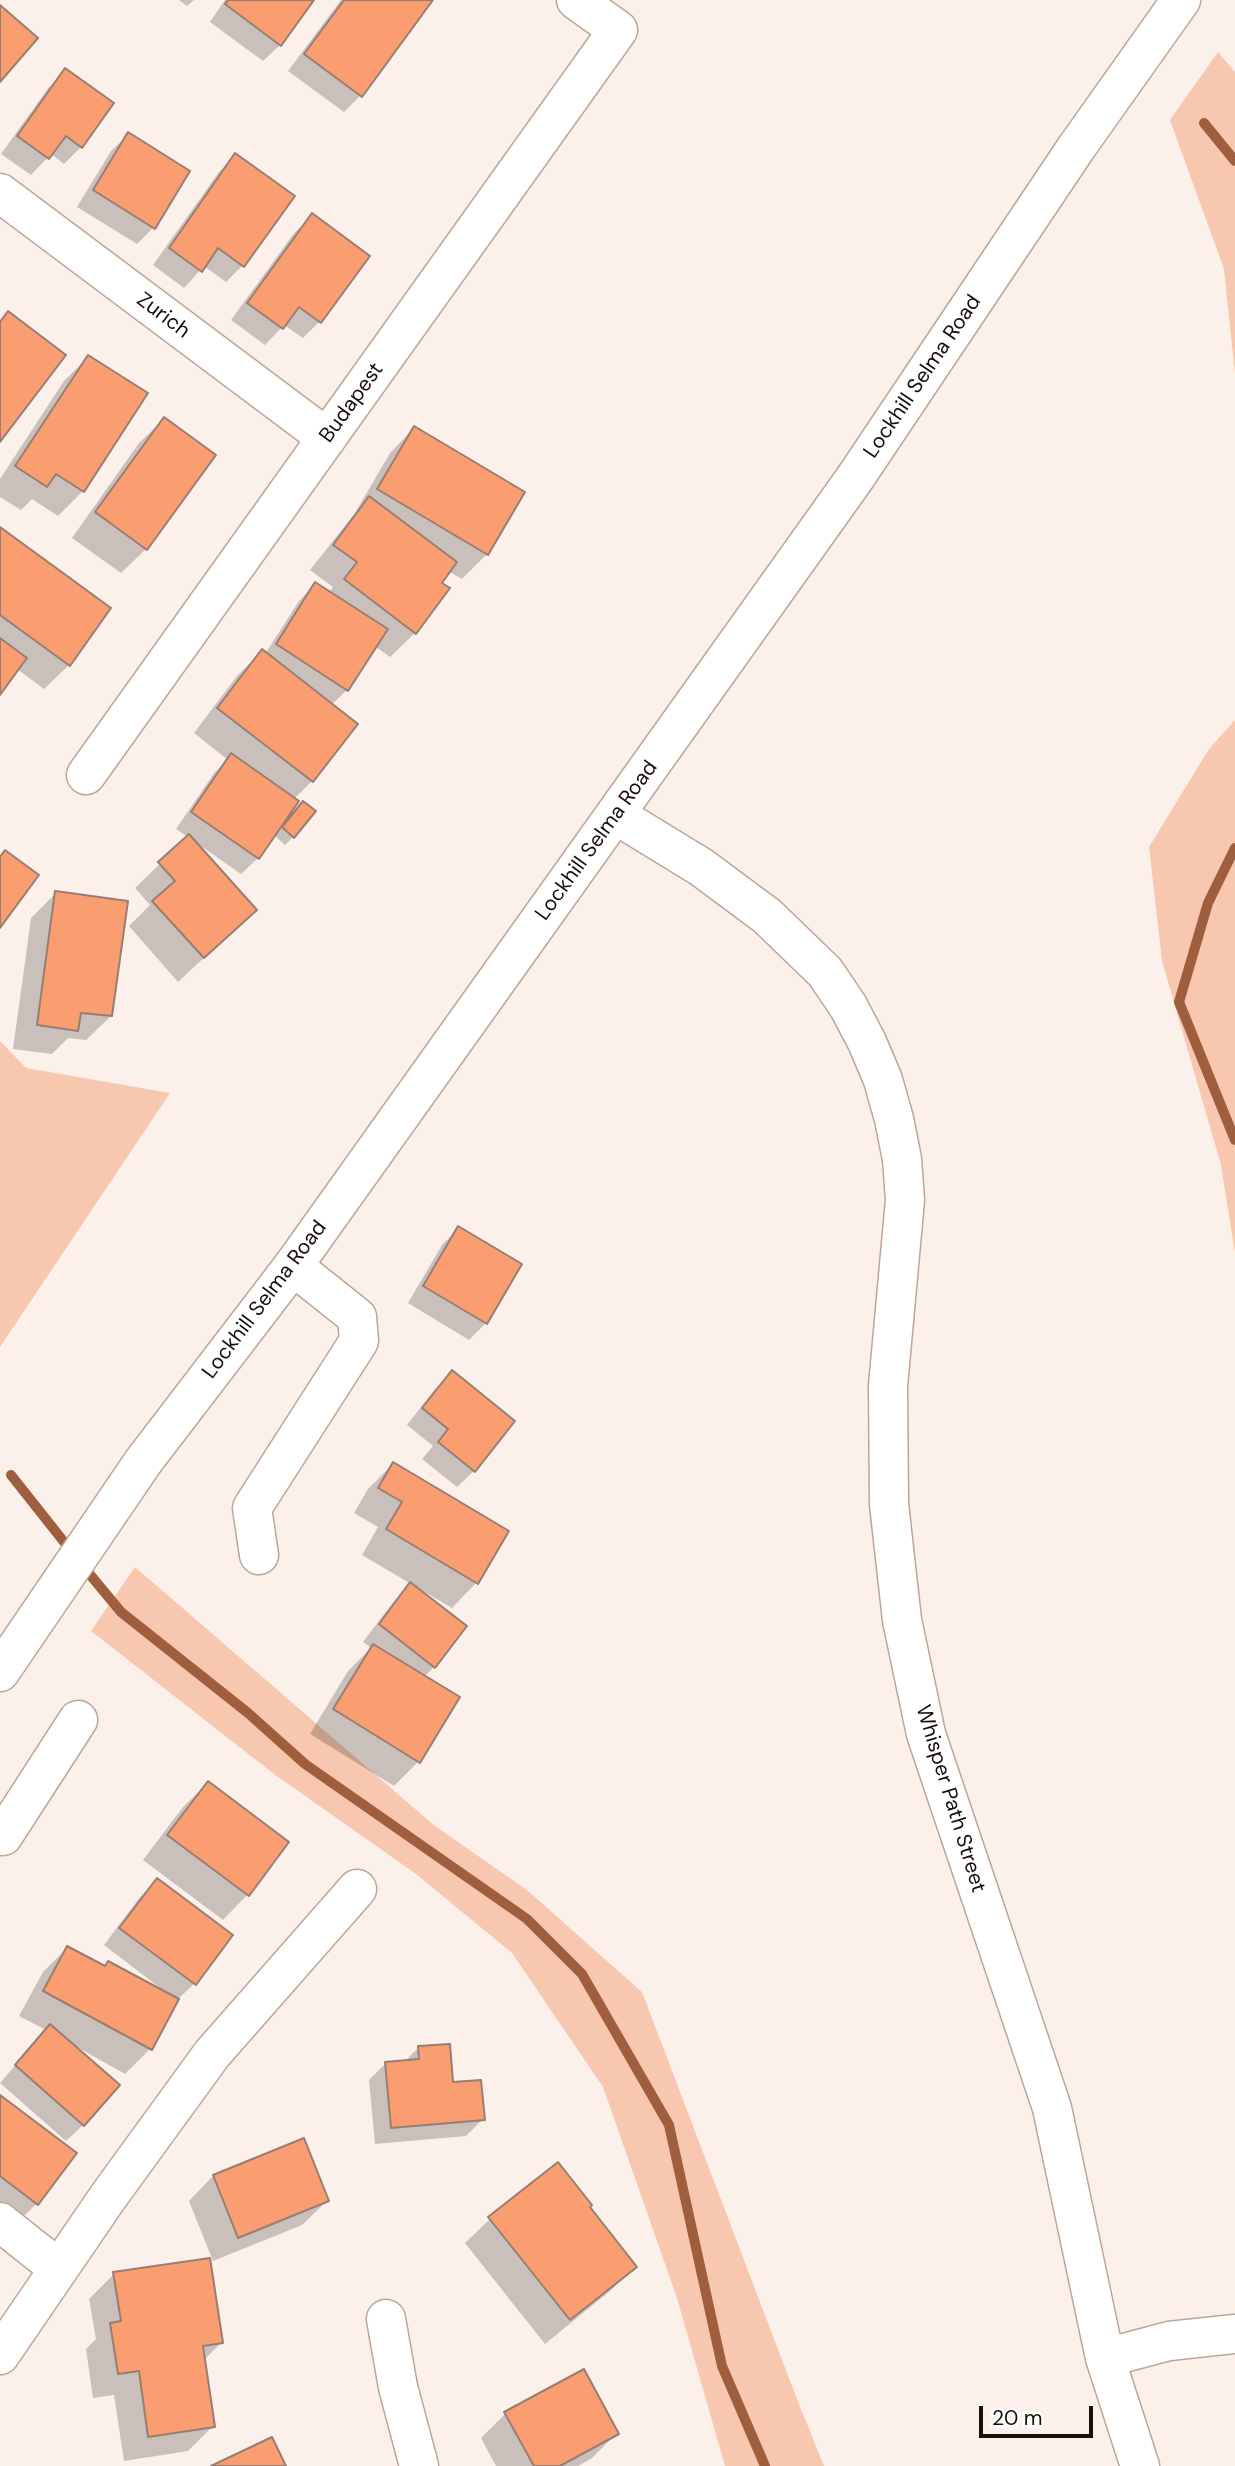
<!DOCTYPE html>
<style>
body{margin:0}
#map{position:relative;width:1235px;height:2466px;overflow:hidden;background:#fcf0eb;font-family:"DM Sans",sans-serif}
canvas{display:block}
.scale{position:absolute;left:979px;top:2406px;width:114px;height:32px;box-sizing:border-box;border:4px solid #180f0b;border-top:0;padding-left:9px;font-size:21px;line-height:24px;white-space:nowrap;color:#180f0b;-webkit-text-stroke:5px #fff;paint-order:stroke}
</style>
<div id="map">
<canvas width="1235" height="2466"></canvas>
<div class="scale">20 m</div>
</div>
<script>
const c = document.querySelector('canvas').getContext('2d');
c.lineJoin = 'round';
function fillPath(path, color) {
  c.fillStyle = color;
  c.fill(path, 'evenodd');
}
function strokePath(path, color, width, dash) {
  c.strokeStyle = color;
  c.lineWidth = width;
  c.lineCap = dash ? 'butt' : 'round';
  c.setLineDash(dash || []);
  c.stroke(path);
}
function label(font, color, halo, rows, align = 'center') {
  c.font = font + ' "DM Sans",sans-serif';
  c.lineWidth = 5;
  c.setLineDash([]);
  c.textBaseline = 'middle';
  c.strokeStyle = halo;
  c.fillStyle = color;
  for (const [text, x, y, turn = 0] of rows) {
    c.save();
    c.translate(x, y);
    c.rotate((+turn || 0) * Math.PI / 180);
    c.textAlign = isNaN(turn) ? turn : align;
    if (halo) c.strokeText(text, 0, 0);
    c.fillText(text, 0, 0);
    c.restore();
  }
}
fillPath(new Path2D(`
 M1218,52l17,20v302l-11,-105 -54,-149z
 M1235,720v533l-14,-88 -59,-204 -13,-114 60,-98z
 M0,1041l26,27 144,25 -170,254z
 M135,1567l300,259 92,64 115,102 153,402 29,72h-99l-48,-168 -74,-211 -91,-134 -96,-79 -142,-100 -183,-143z`), '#f8c7b0');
fillPath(new Path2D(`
 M179,0h15l-7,6z
 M225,0h87l-32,45 -17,16 -53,-39z
 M341,0h90l-71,96 -16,16 -56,-41z
 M66,71l46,33 -31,43 -17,17 -13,-10 -20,21 -30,-21 48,-67z
 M128,135l25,93 -16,16 -60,-37 34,-56z
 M236,155l7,110 -17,17 -22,-16 -20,22 -31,-23 66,-93z
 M312,216l7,106 -16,16 -19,-13 -19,20 -34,-25 64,-88z
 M88,357l-5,134 -25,25 -26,-17 -11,11 -21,-13v-18l64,-98z
 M164,419l-18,130 -25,24 -49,-35 67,-95z
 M414,428l73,126 -25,25 -14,-8 -33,62 -25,24 -15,-11 -28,44 -16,15 24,19 -43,57 -18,18 -14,26 3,2 31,-16 -21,26 -8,8 -11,-10 -16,23 -17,16 -43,-30 57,66 -77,72 -49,-56 21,-21 -15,-17 53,-51 -12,-8 39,-57 13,-12 -34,-27 43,-57 25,-25 3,3 34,-53 16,-17 14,9 4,-6 -23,-17 45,-57 35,-60z
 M0,529l69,136 -25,24 -27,-20 -17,23z
 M56,893l55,123 -25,24 -18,-2 -16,16 -39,-5 18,-131z
 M459,1228l27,95 -17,17 -61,-37 34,-58z
 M452,1372l22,99 -17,16 -35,-28 11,-13 -26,-21 28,-36z
 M393,1464l113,67 -30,52 -24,25 -34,-20 -1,2 17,77 -10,10 -6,85 -24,24 -84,-52 38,-63 23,-23 -8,-6 31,-41 17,-17 -49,-29 16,-28 -24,-14 14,-24z
 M208,1783l79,59 -40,53 -24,25 -80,-60 40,-53z
 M157,1880l74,56 -37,48 -17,16 -27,49 -25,25 -50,-28 8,79 -17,16 -66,-58 46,-53 -27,-14 24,-44 24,-24 37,20 59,25 1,-2 -60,-46 36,-48z
 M418,2048l65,71 -17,17 -91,8 -6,-64 16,-16 19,-2z
 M0,2097l37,106 -25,25 -12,-9z
 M303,2140l24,61 -25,24 -89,36 -24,-60 24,-25z
 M588,2207l47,60 -25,24 -65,53 -80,-101 25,-24z
 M114,2274l107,69 -17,17 9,66 -25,25 -64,10 -10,-66 -21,3 -7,-49 10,-10 -7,-40z
 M505,2414l112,19 -25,25 -14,8h-82l-15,-28z`), '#0003');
strokePath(new Path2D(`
 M1204,123l31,38
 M1235,848l-27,55 -29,99 56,138
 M11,1475l61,77
 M82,1565l39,47 127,101 57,51 222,155 55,55 87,151 53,241 43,100`), '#9f5e3d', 10);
const building = new Path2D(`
 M228,0h86l-33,46 -56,-42z
 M344,0h89l-71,97 -58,-43z
 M0,5l38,33 -38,44z
 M65,68l49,35 -32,45 -16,-12 -17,23 -32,-23z
 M128,132l62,39 -35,58 -62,-39z
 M235,153l60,43 -51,71 -26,-19 -16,24 -33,-24z
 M312,213l58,43 -49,67 -22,-16 -16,22 -36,-26z
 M8,311l58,44 -66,87v-120z
 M88,355l60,38 -64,99 -28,-18 -9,13 -32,-21z
 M164,417l52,38 -69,95 -52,-38z
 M414,426l111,66 -37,63 -111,-66z
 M369,496l88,66 -15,21 8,5 -34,46 -72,-55 13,-17 -24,-17z
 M0,527l111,81 -41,58 -70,-51z
 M315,582l73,47 -40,62 -72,-47z
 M0,638l27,20 -27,37z
 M262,649l96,75 -45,58 -96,-74z
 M231,753l68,48 -40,58 -68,-47z
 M303,801l13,10 -22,27 -12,-11z
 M189,834l68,76 -53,48 -52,-57 23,-20 -17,-19z
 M5,850l34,25 -39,53v-71z
 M55,891l73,10 -16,115 -31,-3 -3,18 -41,-6z
 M458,1226l64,38 -35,60 -64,-38z
 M452,1370l63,51 -40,51 -37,-30 10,-13 -26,-21z
 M393,1462l116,69 -31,53 -92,-55 16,-27 -24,-14z
 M410,1582l57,44 -32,42 -56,-44z
 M373,1644l87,53 -40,66 -87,-54z
 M208,1781l81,61 -40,54 -82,-61z
 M157,1878l76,57 -37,50 -77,-57z
 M67,1946l38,20 3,-5 71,38 -27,51 -109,-59z
 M50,2024l70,61 -36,41 -69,-61z
 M450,2044l3,38 28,-2 4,40 -94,8 -6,-66 34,-3 -1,-13z
 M0,2095l77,58 -39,52 -38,-29z
 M304,2138l25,63 -91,37 -25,-63z
 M558,2162l34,43 -2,2 47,60 -67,53 -82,-103z
 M210,2258l13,85 -20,3 12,81 -67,10 -9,-66 -21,3 -8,-51 11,-2 -8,-49z
 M584,2369l35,65 -59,32h-26l-30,-54z
 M272,2437l14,29h-75z`);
fillPath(building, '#fa9e71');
strokePath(building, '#977e72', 2);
const minor = new Path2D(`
 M0,193l327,245
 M86,775l532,-745 -42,-30
 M616,815l85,52 66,49 58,56 23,34 19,36 16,38 11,39 8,40 3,41 -17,186 1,118 13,116 24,114 126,374 53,250 35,108
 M259,1555l-7,-47 107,-167 -2,-24 -64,-51
 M3,1836l75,-116
 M0,2222l59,47
 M386,2319l12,68 21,79
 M0,2355l108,-158 104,-143 145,-165
 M1105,2358l64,-17 66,-7`);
const major = new Path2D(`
 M0,1672l143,-210 150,-196 562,-788 221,-330 105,-148`);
strokePath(minor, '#bfa598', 41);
strokePath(major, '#bfa598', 41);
strokePath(minor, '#fff', 38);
strokePath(major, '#fff', 38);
label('21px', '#180f0b', '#fff', [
 ["Zurich",163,316,37],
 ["Lockhill Selma Road",923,377,-56],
 ["Budapest",352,403,-54],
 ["Lockhill Selma Road",597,841,-54],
 ["Lockhill Selma Road",265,1300,-53],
 ["Whisper Path Street",950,1799,73]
]);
</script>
